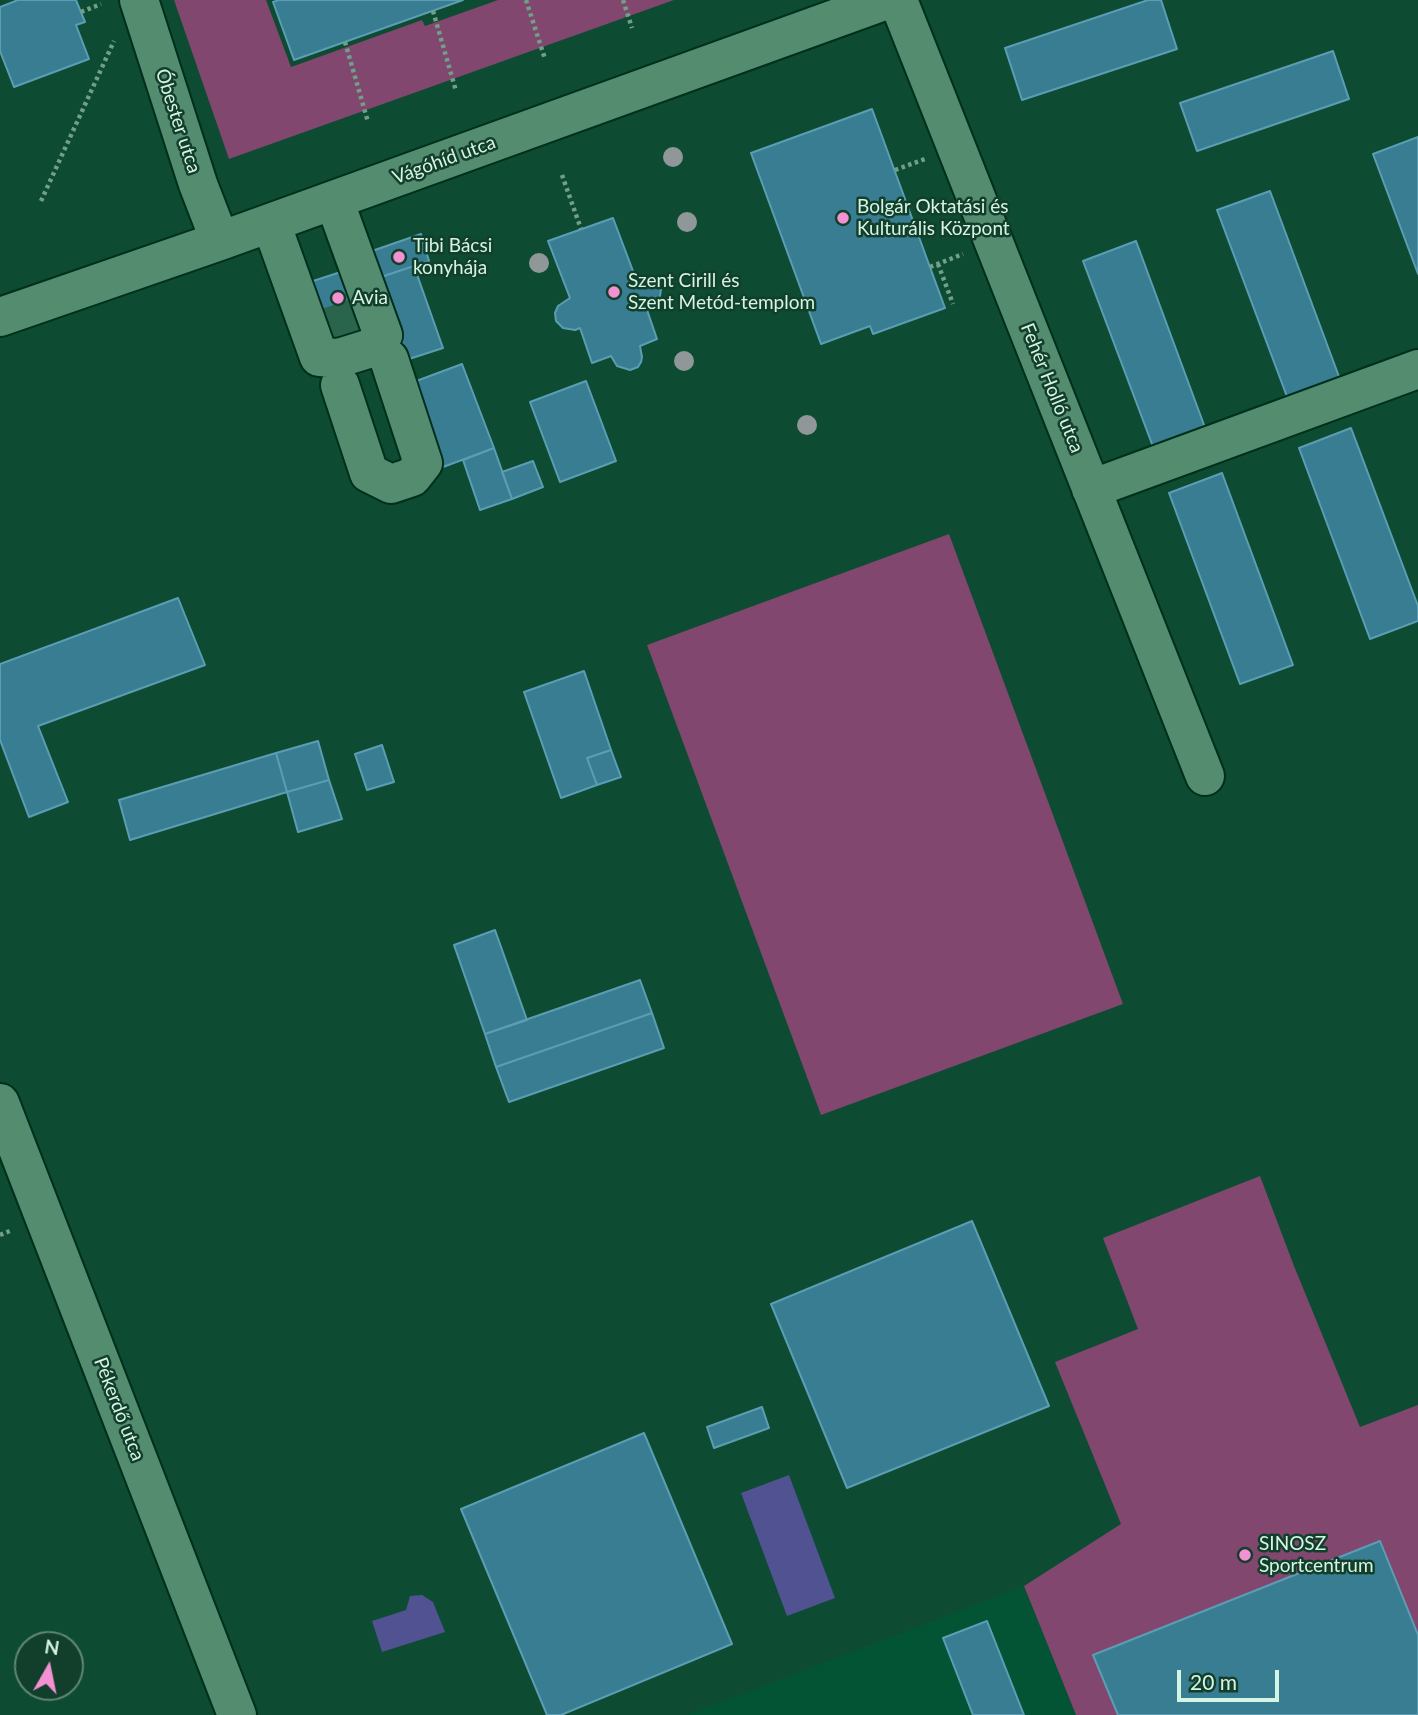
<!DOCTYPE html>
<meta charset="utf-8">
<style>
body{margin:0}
#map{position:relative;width:1418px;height:1715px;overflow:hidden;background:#0d4b32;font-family:Lato,sans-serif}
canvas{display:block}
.north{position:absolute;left:14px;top:1631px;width:70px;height:70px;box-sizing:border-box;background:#123f2b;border:2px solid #608775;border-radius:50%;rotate:9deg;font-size:19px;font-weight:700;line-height:28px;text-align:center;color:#d6f4e3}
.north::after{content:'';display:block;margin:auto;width:24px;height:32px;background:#f491d3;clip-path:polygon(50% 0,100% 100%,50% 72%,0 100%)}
.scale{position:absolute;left:1177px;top:1670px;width:102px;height:32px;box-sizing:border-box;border:4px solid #d6f4e3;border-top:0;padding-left:9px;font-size:21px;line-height:24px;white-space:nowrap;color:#d6f4e3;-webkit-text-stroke:5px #123f2b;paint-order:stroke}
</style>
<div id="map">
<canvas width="1418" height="1715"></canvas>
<div class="north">N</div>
<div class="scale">20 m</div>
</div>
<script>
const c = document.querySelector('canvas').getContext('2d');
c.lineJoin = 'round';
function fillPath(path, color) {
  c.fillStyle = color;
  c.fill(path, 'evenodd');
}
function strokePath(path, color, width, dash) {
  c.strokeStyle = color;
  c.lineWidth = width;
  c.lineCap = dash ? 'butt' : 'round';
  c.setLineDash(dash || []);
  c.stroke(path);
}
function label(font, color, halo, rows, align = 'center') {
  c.font = font + ' Lato,sans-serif';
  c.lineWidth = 5;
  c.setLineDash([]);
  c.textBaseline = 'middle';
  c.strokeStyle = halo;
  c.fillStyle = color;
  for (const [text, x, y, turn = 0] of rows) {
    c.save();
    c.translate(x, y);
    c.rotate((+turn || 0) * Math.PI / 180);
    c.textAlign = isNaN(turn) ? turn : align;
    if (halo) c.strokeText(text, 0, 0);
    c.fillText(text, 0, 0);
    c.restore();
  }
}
fillPath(new Path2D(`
 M1024,1586l52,129h-388z`), '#035335');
fillPath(new Path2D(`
 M174,0h92l25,67 131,-47 3,6 73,-26h176l-445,159z
 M949,534l174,470 -302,111 -174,-470z
 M1260,1176l34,90 66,161 58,-22v310h-342l-52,-129 97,-62 -66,-162 83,-33 -35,-91z`), '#81476e');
fillPath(new Path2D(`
 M789,1475l46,123 -48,18 -46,-123z
 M422,1595l11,7 12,30 -63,20 -10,-31 34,-11 4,-14z`), '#515291');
const building = new Path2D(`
 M18,0h58l9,22 -9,3 13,34 -75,28 -14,-36v-44z
 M279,0h184l-169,60 -21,-58z
 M1148,0h13l16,49 -155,51 -17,-52z
 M1333,51l16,48 -152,52 -17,-48z
 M872,109l73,199 -72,26 -3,-8 -49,18 -70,-191z
 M1418,137v137l-45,-120z
 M1270,191l71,191 -52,20 -72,-192z
 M613,218l23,61 10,-3 6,2 6,5 3,6 -1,7 -3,5 -11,6 11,32 -17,7 2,11 -1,5 -3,5 -8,3 -13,-4 -6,-10 -19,7 -12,-35 -5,2 -12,-2 -7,-7 -1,-8 3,-7 12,-8 -22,-57z
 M421,234l8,27 -51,17 -9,-26z
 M1136,241l71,192 -52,19 -72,-191z
 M414,266l29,82 -37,12 -28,-82z
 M350,269l23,67 -40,13 -23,-67z
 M462,364l32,84 -51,19 -32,-84z
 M586,381l30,80 -56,21 -30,-80z
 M1351,428l67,178v15l-48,18 -71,-191z
 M494,448l18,51 -32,11 -17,-50z
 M533,461l10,26 -31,12 -10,-27z
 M1222,473l71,192 -53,19 -71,-191z
 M178,598l27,67 -167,61 30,76 -39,15 -29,-77v-76z
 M584,671l27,79 -24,8 10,27 -36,13 -37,-106z
 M318,741l11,39 -42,12 -11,-39z
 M382,745l12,37 -27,8 -12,-36z
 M611,750l10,27 -24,8 -10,-27z
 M276,753l11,39 -157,48 -11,-40z
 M329,780l13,39 -44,13 -11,-40z
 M495,930l32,90 -42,14 -31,-89z
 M640,980l12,33 -156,54 -11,-33z
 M652,1013l12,35 -155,54 -13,-35z
 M972,1221l77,185 -202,82 -76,-184z
 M762,1407l7,21 -55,20 -7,-21z
 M644,1433l88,211 -171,71h-14l-86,-206z
 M1380,1541l38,94v80h-300l-25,-60z
 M987,1621l37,94h-51l-30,-77z`);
fillPath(building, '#397d92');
strokePath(building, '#5b9eb4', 2);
strokePath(new Path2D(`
 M325,328l41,-14`), '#2b644d', 38, [38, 19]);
const minor = new Path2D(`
 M139,0l59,184 22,57
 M898,0l307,776
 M271,223l48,134 20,1 32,-10 12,-13 -49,-135
 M0,317l220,-76 667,-241
 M340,385l29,88 22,11 21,-7 11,-14 -34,-104
 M1091,489l327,-120
 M0,1103l237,612`);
strokePath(minor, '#002f1c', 42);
strokePath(new Path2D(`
 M526,0l19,59
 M623,0l9,28
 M433,11l23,80
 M81,12l20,-8
 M345,42l23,80
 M895,170l30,-11
 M562,175l19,54
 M41,201l73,-160
 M938,264l15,40
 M930,267l33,-13
 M0,1235l12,-5`), '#719f8a', 4.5, [3.5, 3.5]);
strokePath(minor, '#538c6f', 38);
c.fillStyle = '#909799';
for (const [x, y] of [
 [673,157],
 [687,222],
 [539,263],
 [684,361],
 [807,425]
]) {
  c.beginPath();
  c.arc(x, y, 10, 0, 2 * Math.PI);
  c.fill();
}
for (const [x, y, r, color] of [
 [843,218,7,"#f491d3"],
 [399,257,7,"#f491d3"],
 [614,292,7,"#f491d3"],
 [338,298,7,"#f491d3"],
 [1245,1555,7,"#f491d3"]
]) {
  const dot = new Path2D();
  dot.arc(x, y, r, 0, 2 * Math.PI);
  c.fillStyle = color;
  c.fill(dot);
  strokePath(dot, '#123f2b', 2.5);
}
label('19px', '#d6f4e3', '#123f2b', [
 ["Óbester utca",178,121,72],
 ["Vágóhíd utca",444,160,-20],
 ["Fehér Holló utca",1052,388,68],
 ["Pékerdő utca",119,1409,69]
]);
label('19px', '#d6f4e3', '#123f2b', [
 ["Bolgár Oktatási és",857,207],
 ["Kulturális Központ",857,229],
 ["Tibi Bácsi",413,246],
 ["konyhája",413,268],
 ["Szent Cirill és",628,281],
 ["Szent Metód-templom",628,303],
 ["Avia",352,298],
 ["SINOSZ",1259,1544],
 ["Sportcentrum",1259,1566]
], 'left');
</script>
